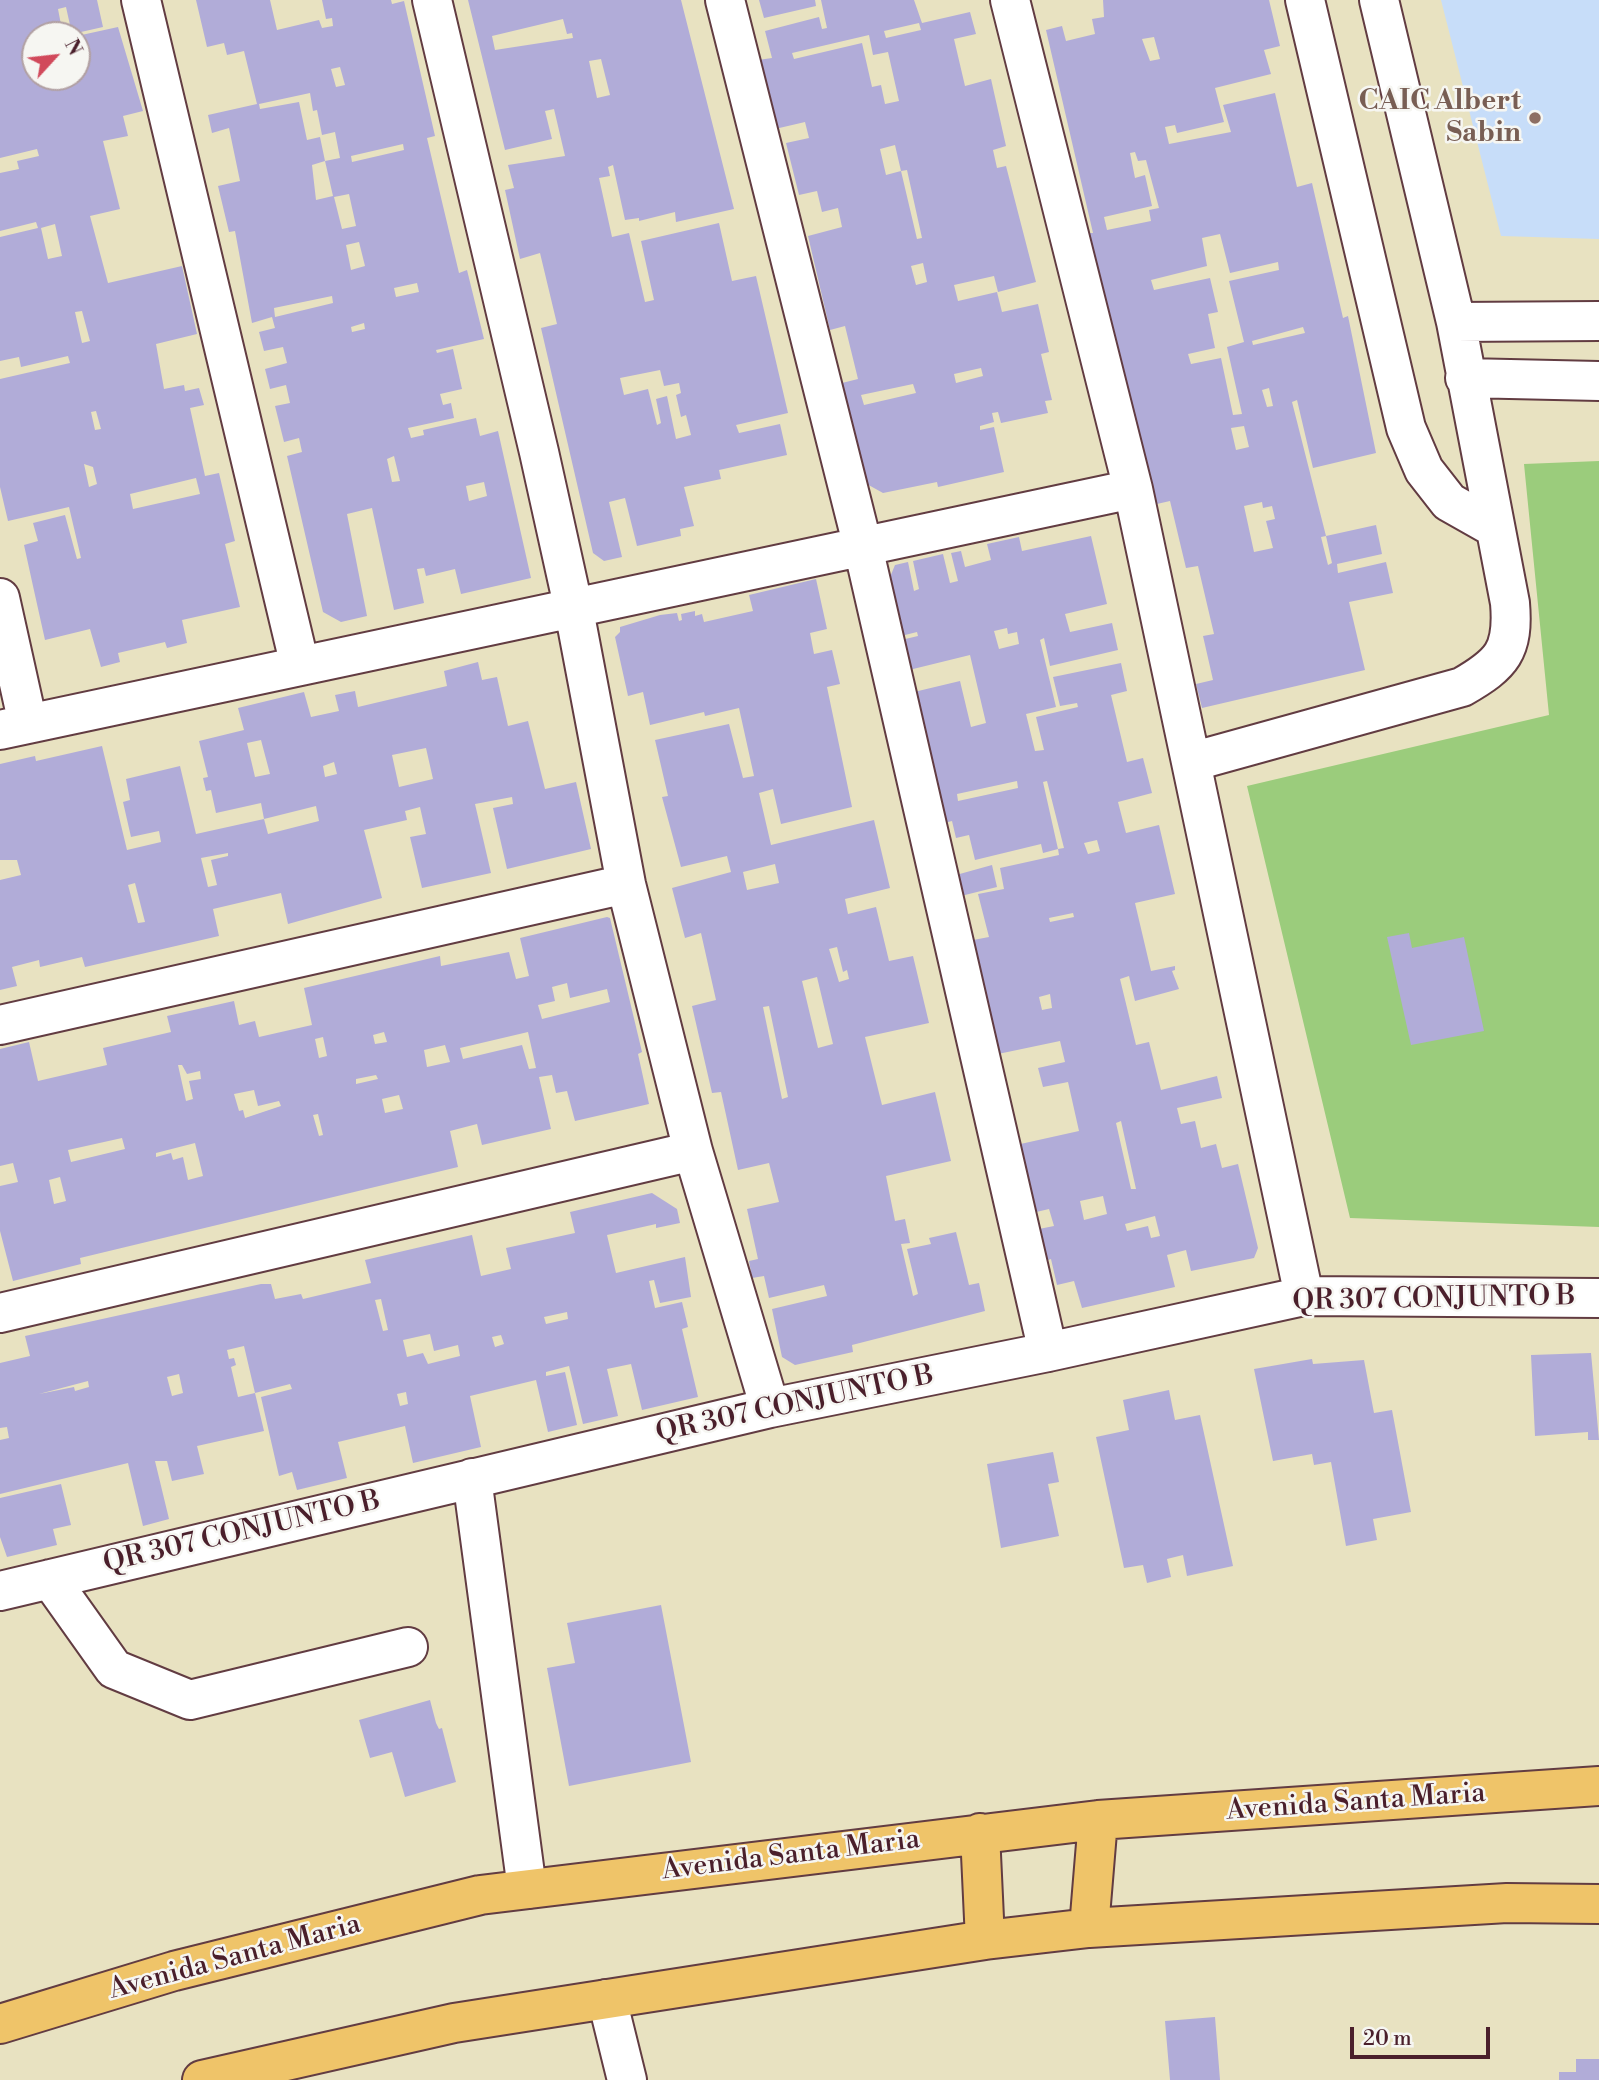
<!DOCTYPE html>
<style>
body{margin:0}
#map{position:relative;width:1599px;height:2080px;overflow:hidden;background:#e8e2c1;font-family:"Libre Bodoni",serif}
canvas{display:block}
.north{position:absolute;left:21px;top:21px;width:70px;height:70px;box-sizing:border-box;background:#f6f6f2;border:2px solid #b1a0a2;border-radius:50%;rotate:63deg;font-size:19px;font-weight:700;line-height:28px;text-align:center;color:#4a1f2b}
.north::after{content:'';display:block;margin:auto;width:24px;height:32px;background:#d1495b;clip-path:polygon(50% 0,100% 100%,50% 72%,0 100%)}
.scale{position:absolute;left:1350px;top:2027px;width:140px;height:32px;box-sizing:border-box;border:4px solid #4a1f2b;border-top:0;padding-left:9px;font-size:21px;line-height:24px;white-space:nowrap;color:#4a1f2b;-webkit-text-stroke:5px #f6f6f2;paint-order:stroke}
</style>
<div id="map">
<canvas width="1599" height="2080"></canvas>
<div class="north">N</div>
<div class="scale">20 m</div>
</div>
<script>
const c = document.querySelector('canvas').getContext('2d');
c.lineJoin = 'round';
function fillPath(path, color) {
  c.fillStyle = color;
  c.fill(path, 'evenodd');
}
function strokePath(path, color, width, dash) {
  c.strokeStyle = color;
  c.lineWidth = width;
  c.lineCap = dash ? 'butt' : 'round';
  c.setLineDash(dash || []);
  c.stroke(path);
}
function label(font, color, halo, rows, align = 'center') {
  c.font = font + ' "Libre Bodoni",serif';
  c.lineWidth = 5;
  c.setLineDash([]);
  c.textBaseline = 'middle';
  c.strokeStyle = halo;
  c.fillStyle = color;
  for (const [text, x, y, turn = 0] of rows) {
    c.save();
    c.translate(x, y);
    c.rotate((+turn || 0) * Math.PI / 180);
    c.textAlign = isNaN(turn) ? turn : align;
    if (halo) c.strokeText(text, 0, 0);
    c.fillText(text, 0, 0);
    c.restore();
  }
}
fillPath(new Path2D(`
 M1441,0h158v239l-98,-3z`), '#c7ddf9');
fillPath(new Path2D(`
 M1599,461v766l-249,-9 -103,-432 302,-71 -25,-251z`), '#9bcc7c');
fillPath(new Path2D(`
 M0,0h97l6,27 -31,7 -6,-27 -8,2 4,21 3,-1 2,6h-32v42h42v-41l41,-9 25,84 -20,5 5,20 -25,5 17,68 -30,7 18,67 74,-17 15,68 -41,10 8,45 20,-4 1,6 14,-3 5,17 -14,3 15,68 14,-3 16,68 -10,3 15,63 -58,13 5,23 -20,5 -2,-6 -47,11 2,9 -19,5 -11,-38 -45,11 -12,-54 -9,-41 14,-4 -5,-18 32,-8 12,44 4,-1 -12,-51 -61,14 -8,-34v-108l70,-16 -2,-7 -47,11 -2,-10 -19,4v-124l38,-9 -2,-6 -36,9v-58l19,-4 -2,-8 22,-5 -2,-7 -37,9zM55,224l7,32 -14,3 -7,-31zM82,311l8,30 -8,2 -7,-31zM96,411l5,18 -6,1 -4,-18zM84,464l9,3 4,17 -8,3zM196,478l4,16 -67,15 -3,-15z
 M196,0h74l7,30 42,-10 3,8 11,-2 -1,-8 -6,1 -4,-19h69l1,4 12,-3 31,135 -8,2 16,68 16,67 8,-3 17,69 -48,11 1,3 16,-4 9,40 -22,5 3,11 8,-2 3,15 -46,10 3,10 13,-3 -1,-5 53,-12 4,18 18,-5 33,147 -70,16 -6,-25 -29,7 -2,-8 -7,1 7,34 -30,7 -22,-102 -25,6 20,102 -26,6 -18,-10 -36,-156 15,-4 -3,-14 -15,4 -9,-36 15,-3 -4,-18 -16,4 -5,-20 22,-6 -4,-16 -19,4 -5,-19 16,-4 -3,-11 -20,6 -17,-92 -6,1 -11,-46 22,-5 -11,-53 -17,5 -4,-18 49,-11 -13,-53 -17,4 -3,-12 -17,4zM340,67l5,18 -9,2 -5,-18zM310,93l3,18 4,-1 5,25 13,-3 5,26 -15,3 8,35 -17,4 -4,-35 13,-4 -5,-24 -13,3 -8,-38 -39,7 -1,-5zM403,144l1,6 -52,12 -1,-6zM349,194l7,32 -14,3 -8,-32zM359,242l6,24 -14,4 -5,-25zM417,283l2,9 -23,5 -2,-9zM332,296l1,7 -58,14 -1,-9zM364,323l1,6 -13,3 -1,-5zM394,456l6,25 -8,1 -5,-23zM484,482l3,14 -18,5 -3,-15z
 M468,0h213l53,209 -58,13 -1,-10 -36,9v-3l-14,2 -12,-55 -5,2 2,9 -11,2 13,59 17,-4 16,69 9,-2 -13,-59 78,-18 13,58 24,-5 32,137 -52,12 3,8 41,-9 7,31 -68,15 2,9 -37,8 10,39 -14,3 1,7 -44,10 -12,-48 -16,4 13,55 -18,4 -11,-8 -52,-225 16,-4 -17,-71 -20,6 -15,-69 9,-2 -6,-23 57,-9 -11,-47 -9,2 7,28 -47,11zM563,19l4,15 5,-1 1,5 -78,12 -3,-14zM601,59l9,36 -13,3 -8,-37zM660,370l4,16 15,-3 2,10 -5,2 5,22 5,-2 5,20 -15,4 -9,-43 -11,3 5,24 -4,2 -9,-36 -24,6 -4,-17z
 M759,0h56l1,6 -52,12z
 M821,0h93l8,23 48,-11 6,22 -22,5 11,47 26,-7 15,67 -13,4 4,18 9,-2 30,116 -38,10 -4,-16 -40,9 4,16 39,-9 5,20 36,-8 11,48 -8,2 11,46 -7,1 3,12 -47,10 -3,-11 -6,1 2,9 -14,4v4l14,-3 10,45 -66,15 -1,-5 -54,11 -18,-10 -23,-100 16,-4 -13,-53 -15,4 -22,-94 34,-9 -4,-19 -16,4 -5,-21 -18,4 -13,-52 23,-5 -4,-16 -30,7 -17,-69 14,-2 -7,-27 54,-14 3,12 5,-1zM919,23l2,7 -35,8 -2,-7zM869,35l4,20 15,-3 11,49 -14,3 -4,-19 -9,2 -10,-44 -68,16 -2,-6zM895,145l6,26 6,-1 15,68 -5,1 -16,-68 -15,4 -6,-26zM923,263l4,19 -11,3 -5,-19zM981,368l2,8 -27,7 -2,-9zM913,384l3,9 -52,12 -3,-10z
 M1103,0h166l11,46 -16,4 7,24 -56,14 9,34 -47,11 -2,-8 -10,2 4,17 62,-12 -8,-27 52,-12 22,94 15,-4 31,135 5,-2 28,137 -63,15 -16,-68 -5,2 34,134 -5,1 7,28 4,-2 -6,-27 50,-11 6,29 -45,10 1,9 48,-11 7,31 -44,9 16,68 -163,38 -6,-24 17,-4 -10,-44 11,-2 -16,-68 -12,2 -16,-67 -22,5 -18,-67 10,-3 -35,-135 -16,-68h4l-47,-203 16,-4 4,15 29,-7 -3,-15 12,-2zM1154,37l6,22 -10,2 -8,-22zM1135,152l3,9 8,-1 13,48 -10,2 2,11 -44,9 -3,-13 48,-11 -7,-31 -10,3 -5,-25zM1220,234l10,39 48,-11 1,8 -50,11 15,61 -17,5 15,67 -9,1 -12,-57 -30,6 -3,-10 27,-6 -7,-34 10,-2 -8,-34 -56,12 -3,-10 56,-14 -5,-28zM1303,327l2,6 -52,12 -1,-4zM1269,388l4,18 -6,1 -5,-17zM1244,426l5,21 -13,3 -5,-22zM1262,502l1,6 9,-2 3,13 -9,2 7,27 -19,4 -10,-46z
 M1091,536l16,68 -42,10 5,18 42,-9 6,27 -68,16 -6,-28 -4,2 16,67 -30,7 9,37 9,-1 -8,-33 42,-10 -1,-4 -17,3 -7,-29 68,-14 6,28 -16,4 16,67 16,-4 9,35 -34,9 8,31 33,-8 16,69 -40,9 16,68 24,-5v4l-3,1 7,18 -44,12 -6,-25 -9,3 16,66 13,-3 12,48 56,-14 5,22 -45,10 4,16 14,-3 6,27 15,-4 6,24 16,-4 20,84 -4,10 -63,13 -5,-21 -19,5 8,32 -93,21 -8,-27 -17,4 -6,-26 -6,2 -6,-32 15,-3 -5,-17 -17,4 -16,-68 63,-14 -11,-49 -25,5 -5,-19 27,-6 -5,-21 -62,13 -30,-113 21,-4 -11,-43 26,-5 -4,-21 59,-13 -1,-6 6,-1 -17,-67 -4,1 15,67 -15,4 -2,-9 -66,16 -6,-25 -13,3 -4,-17 -8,2 -30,-131 46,-11 11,46 15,-4 -16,-68 -61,15 -8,-30 17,-4 -1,-4 -16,4 -13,-54 7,-17 13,-3 6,29 5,-2 -6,-28 30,-7 7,29 8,-2 -7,-28 10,-2 4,16 26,-7 -4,-16 32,-7 3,14zM1007,628l1,6 9,-2 2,12 -20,5 -5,-18zM1017,781l1,7 -60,13 -1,-7zM1097,840l3,11 -12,3 -4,-11zM1073,913l1,4 -24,5 -1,-4zM1050,994l2,14 -10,2 -3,-13zM1121,1121l15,68h-5l-15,-66zM1103,1196l4,18 -23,6 -4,-19zM1155,1216l5,20 -9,2 -3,-12 -21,5 -2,-7z
 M816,579l11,50 -17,4 4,21 18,-4 8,34 -13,3 25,120 -71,17 -8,-35 -14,4 12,52 103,-25 16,68 -45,11 3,15 28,-7 13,54 24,-5 16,67 -64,14 17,68 53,-13 16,69 -65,15 9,45 10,-2 5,24 -9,1 12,52 5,-2 -11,-45 24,-5 -2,-6 27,-6 13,53 10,-2 6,28 -133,34 1,7 -58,13 -13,-8 -10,-48 55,-13 -3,-11 -55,13 -5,-22 -12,2 -3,-17 9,-2 -11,-50 32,-7 -10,-39 -31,7 -17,-78 -9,1 -20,-87 24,-6 -15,-67 -16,5 -13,-50 59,-16 -4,-16 -46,11 -19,-70 6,-1 -13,-56 74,-16 14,54 11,-2 -15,-68 -34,8 -1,-4 -54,13 -7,-33 -15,4 -13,-59 5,-5v-5l40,-12 17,-2 2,8 3,-1 -1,-6 14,-3v5l7,-2 2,8 49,-11 -4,-16zM775,864l4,19 -32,7 -4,-18zM837,947l6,25 4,-2 2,9 -10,3 -10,-33zM817,977l16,67 -15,4 -16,-67zM769,1006l19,91 -6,2 -19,-92z
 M478,662l4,18 15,-3 11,49 20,-5 17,68 31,-7 15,67 -84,20 -14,-61 20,-4 -1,-7 -37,7 16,69 -69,15 -12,-51 16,-3 -6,-27 -15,4 2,9 -43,10 18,68 -94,26 -7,-31 -68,16 6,27 -134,31 -3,-10 -42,10 -1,-7 -27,7 5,19 -17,4v-110l21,-5 -4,-15h-17v-96l35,-8 1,5 66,-15 25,104 34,-8 -2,-11 -28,6 -8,-35 7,-2 -4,-21 54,-13 16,68 68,-15 4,15 51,-13 -3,-15 -52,13 -3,-16 -45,10 -5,-23 -5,1 -3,-13 5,-1 -9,-36 45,-11 -6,-22 66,-16 7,25 28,-6 -4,-16 20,-4 3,16 89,-21 -3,-15zM261,740l9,34 -15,3 -8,-34zM426,748l7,31 -34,8 -7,-32zM334,762l3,12 -12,3 -2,-11zM228,853v3l-17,4 6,25 -9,2 -7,-29zM135,883l10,39 -7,1 -10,-38z
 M992,865l5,22 -36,9 -5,-21z
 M607,917l3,1 32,134 -4,2 11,50 -74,17 -8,-30 -11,2 -4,-18 -13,2 12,52 -69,16 -5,-21 -27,7 8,36 -378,91 1,6 -68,17 -13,-50v-45l18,-4 -5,-19 -13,3v-117l29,-7 9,39 69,-16 -4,-17 68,-16 -4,-16 67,-15 5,24 16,-4 4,16 53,-12 -8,-37 136,-32 1,10 68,-14 7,27 13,-3 -9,-38zM567,983l3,15 37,-9 3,13 -68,17 -4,-14 17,-4 -3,-14zM384,1032l3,10 -12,2 -2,-9zM528,1032l8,36 -7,1 -7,-24 -59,14 -3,-11zM323,1037l4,19 -8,2 -4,-19zM445,1045l5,17 -23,5 -3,-17zM178,1065h4l5,9 13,-3 1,8 -12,2 4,18 -7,2zM376,1075l2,4 -22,5v-5zM254,1090l4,16 21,-5 2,5 -36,12 -2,-8 -4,1 -5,-17zM399,1095l4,14 -18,4 -3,-14zM318,1114l5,21 -4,1 -6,-21zM122,1138l3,11 -54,13 -3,-12zM195,1143l8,33 -15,4 -5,-23 -10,3 -2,-7 -15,4v-4zM60,1177l6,24 -12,3 -5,-24z
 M1409,933l3,15 52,-11 20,94 -73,14 -24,-108z
 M652,1193l25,16 3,14 -24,5v-4l-49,11 9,38 69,-16 6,40 -31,6 -6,-23 -5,1 6,27 27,-6 6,25 -6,2 16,68 -56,13 -11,-46 -24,5 11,47 -35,8 -14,-58 -23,6v4l19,-4 12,53 -29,7 -12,-52 -66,16 11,51 -68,16 -8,-37 -67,16 9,36 -50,12 -5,-18 -13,4 -18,-79 31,-8 -2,-5 -35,9 -11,-47 -17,4 2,9 5,-1 2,7 -5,2 7,30 17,-4 9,38 -67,15 7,28 -32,7 -5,-20h-12l14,58 -26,7 -15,-63 -128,31v-54l9,-2 -2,-11 -7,1v-65l30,-7 -5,-20 236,-52h10l4,15 26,-5 2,5 68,-16 -6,-23 107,-25 9,41 30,-7 -5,-21 69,-15 -5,-21zM381,1299l7,31 -5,1 -8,-31zM567,1312l1,7 -22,5 -2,-7zM430,1334l4,17 24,-6 2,11 -32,8 -5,-11 -16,4 -4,-17zM501,1335l3,9 -9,3 -3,-10zM179,1374l4,19 -11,3 -5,-19zM88,1381l1,6 -14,4 -1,-4 -35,7zM406,1392l2,12 -8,2 -3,-12z
 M1591,1353l8,87h-11v-8l-53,4 -4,-81z
 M1312,1359l1,5 51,-4 10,53 18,-3 19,102 -38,7 4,21 -31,6 -15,-84 -17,3 -2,-11 -39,7 -19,-92z
 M1169,1390l6,30 25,-5 33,151 -46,10 -4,-21 -16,4 4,18 -24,6 -4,-18 -19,3 -28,-131 33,-7 -6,-30z
 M1053,1452l6,30 -11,2 11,52 -58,12 -14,-84z
 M61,1484l10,41 -18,4 4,16 -50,12 -7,-20v-39z
 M661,1605l30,157 -122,24 -22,-118 28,-5 -8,-40z
 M430,1700l6,23 3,6 3,-1 14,54 -51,15 -13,-45 -22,6 -11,-38z
 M1215,2017l5,63h-50l-5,-59z
 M1576,2059h23v21h-40v-8h17z`), '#b1acd8');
const minor = new Path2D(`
 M141,0l159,666
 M432,0l107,452 35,158 52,274 67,267 77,257
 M725,0l138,547 185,805
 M1010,0l123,489 58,273
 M1305,0l101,428 18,42 25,32 46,26
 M1456,322l143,-1
 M1465,378l134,3
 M0,598l28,126
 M0,730l1133,-241
 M0,1025l626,-141
 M1304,1296l-113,-534 271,-75c40,-23 52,-36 48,-84l-54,-281 -77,-322
 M0,1313l693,-162
 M472,1478l55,411
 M50,1579l64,90 76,31 218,-53
 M0,1591l770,-183 278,-56 256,-56 295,2
 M607,1999l20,81`);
const major = new Path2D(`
 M980,1833l5,107
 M1089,1928l9,-108
 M0,2024l174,-53 306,-76 618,-75 501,-34
 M202,2080l252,-57 531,-83 104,-12 418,-25 92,1`);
strokePath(minor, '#623c42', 42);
strokePath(major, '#623c42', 42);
strokePath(minor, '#fff', 38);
strokePath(major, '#efc469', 38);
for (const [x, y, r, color] of [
 [1535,118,7,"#8d6e63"]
]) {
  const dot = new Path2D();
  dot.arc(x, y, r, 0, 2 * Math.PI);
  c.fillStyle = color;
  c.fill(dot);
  strokePath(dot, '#f6f6f2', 2.5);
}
label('bold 28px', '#785e54', '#f6f6f2', [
 ["CAIC Albert",1521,102],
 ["Sabin",1521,134]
], 'right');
label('28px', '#4a1f2b', '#f6f6f2', [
 ["QR 307 CONJUNTO B",1434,1300,-1],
 ["QR 307 CONJUNTO B",795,1405,-12],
 ["QR 307 CONJUNTO B",242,1533,-13],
 ["Avenida Santa Maria",1356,1803,-4],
 ["Avenida Santa Maria",791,1856,-7],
 ["Avenida Santa Maria",235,1958,-15]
]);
</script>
